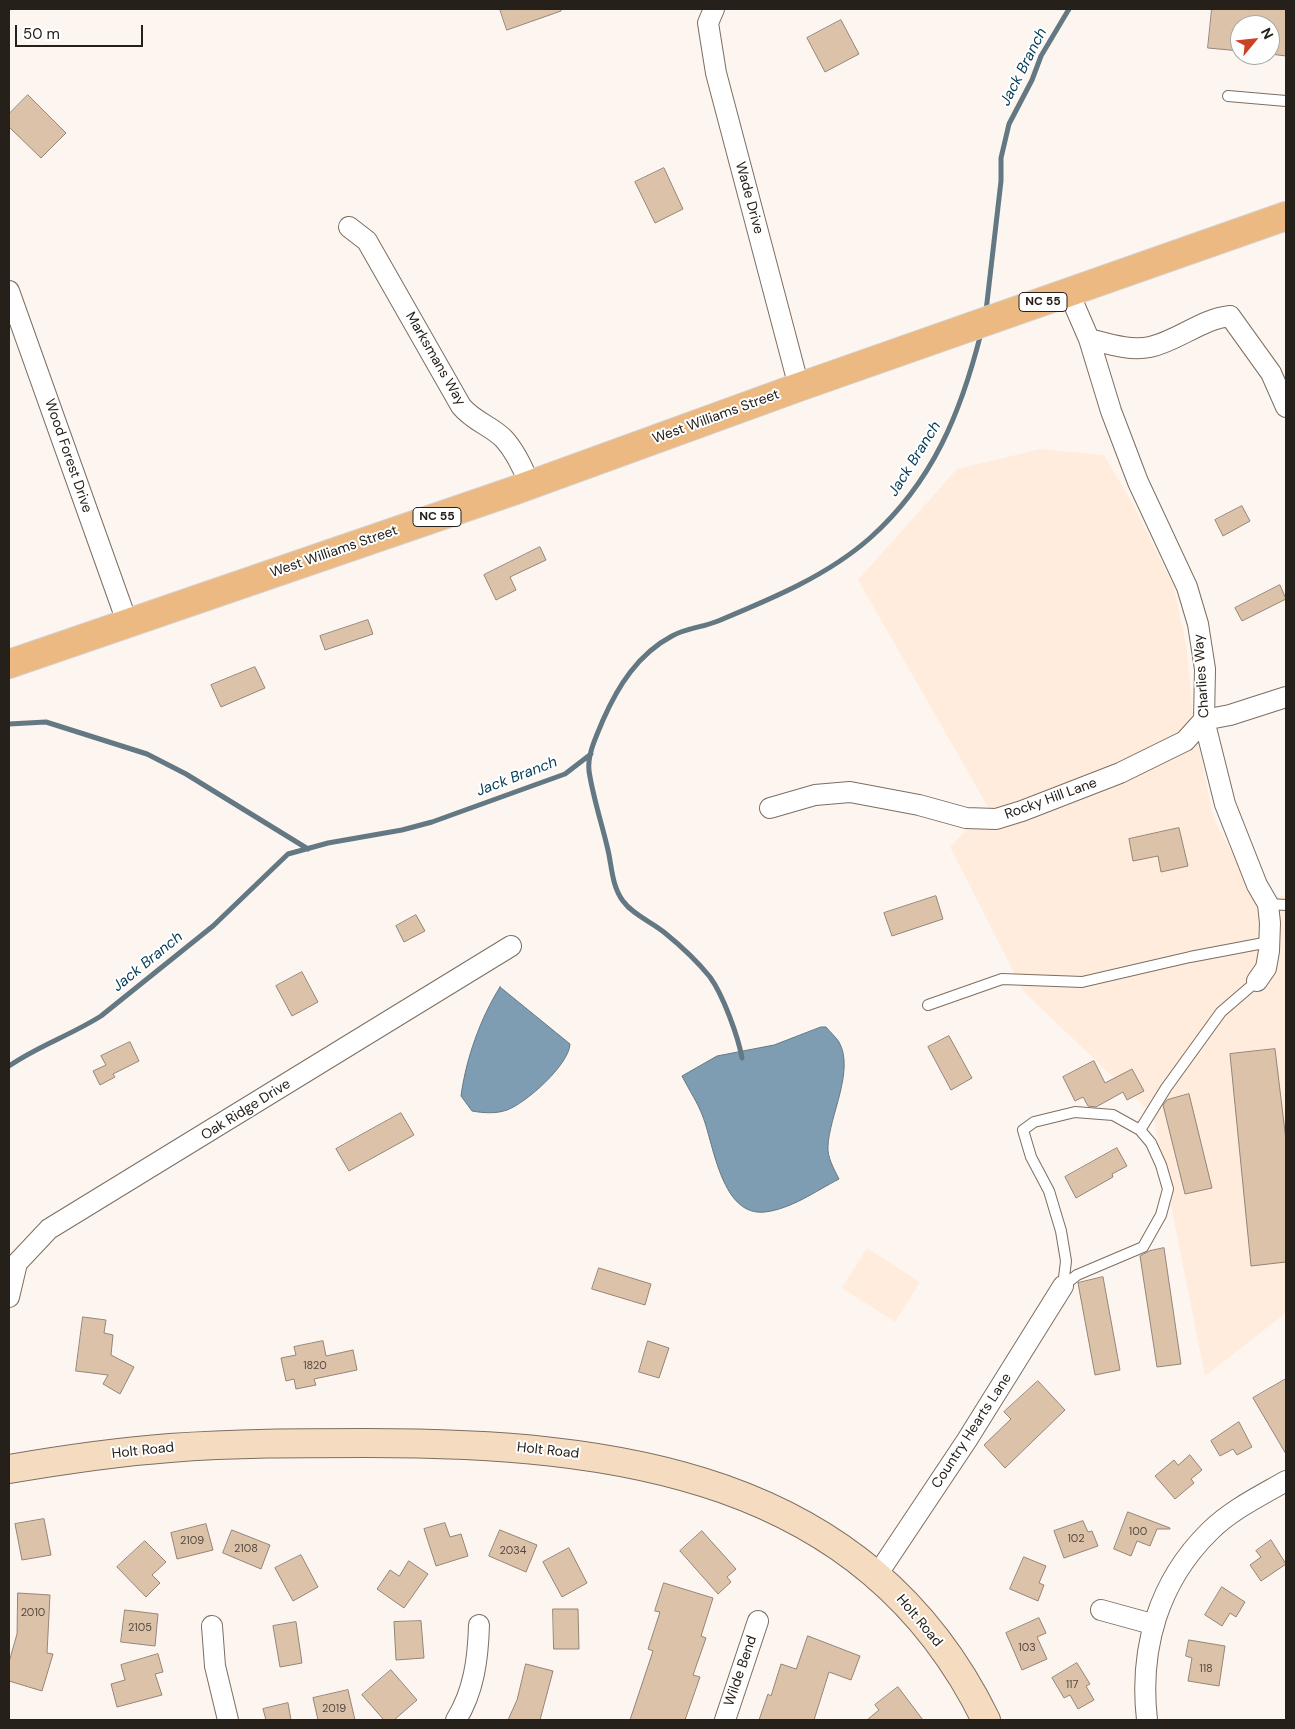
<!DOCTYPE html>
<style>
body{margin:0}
#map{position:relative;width:1295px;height:1729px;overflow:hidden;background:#fdf6f0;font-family:"DM Sans",sans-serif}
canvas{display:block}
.frame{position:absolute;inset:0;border:10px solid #26201a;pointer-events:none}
.north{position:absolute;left:1230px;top:15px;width:50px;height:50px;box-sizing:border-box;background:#fff;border:1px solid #a8a6a3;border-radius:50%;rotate:62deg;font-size:14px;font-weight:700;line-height:20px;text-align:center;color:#26201a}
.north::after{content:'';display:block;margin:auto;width:18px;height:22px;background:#cc4224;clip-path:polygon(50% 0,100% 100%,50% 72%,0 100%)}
.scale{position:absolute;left:15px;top:25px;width:128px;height:22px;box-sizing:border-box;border:2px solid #26201a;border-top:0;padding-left:6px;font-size:15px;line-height:18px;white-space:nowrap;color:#26201a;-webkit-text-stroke:4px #fff;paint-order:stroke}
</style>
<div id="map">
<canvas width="1295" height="1729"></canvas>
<div class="frame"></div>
<div class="north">N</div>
<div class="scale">50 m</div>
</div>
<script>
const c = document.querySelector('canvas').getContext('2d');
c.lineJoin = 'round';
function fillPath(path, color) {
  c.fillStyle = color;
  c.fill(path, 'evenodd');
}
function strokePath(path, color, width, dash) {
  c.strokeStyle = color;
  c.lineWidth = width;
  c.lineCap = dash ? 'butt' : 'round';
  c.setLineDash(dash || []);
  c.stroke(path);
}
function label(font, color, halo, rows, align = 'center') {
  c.font = font + ' "DM Sans",sans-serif';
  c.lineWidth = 4;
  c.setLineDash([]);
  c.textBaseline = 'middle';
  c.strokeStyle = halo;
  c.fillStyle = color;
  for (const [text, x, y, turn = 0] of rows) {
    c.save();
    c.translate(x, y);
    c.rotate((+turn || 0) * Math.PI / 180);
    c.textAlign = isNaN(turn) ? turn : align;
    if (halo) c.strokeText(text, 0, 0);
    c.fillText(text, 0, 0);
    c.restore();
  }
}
fillPath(new Path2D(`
 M1040,449l64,6 30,51 40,81 13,63 6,68 21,102 45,82 27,-7v418l-81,63 -52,-261 -129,-123 -74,-145 38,-40 -130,-227 99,-111z
 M867,1248l53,34 -25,40 -53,-34z`), '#ffecdc');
const water = new Path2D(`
 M500,987l70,57c-1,21 -44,59 -63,66 -11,4 -24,3 -35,1l-11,-15c5,-37 19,-77 39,-109z
 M821,1027h5c4,5 10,10 13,15 16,28 -10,75 -11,104 -1,11 6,23 11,33 -23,12 -48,30 -74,33 -43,5 -51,-66 -62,-95 -5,-14 -14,-27 -21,-41l35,-20 57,-11z`);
fillPath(water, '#7f9db2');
strokePath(water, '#647884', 1);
strokePath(new Path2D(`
 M986,311l15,-130v-23l8,-34 23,-44 9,-24 28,-47
 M9,724l37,-2 101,32 39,20 122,75
 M742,1058c-4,-22 -19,-63 -32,-81 -13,-16 -29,-31 -45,-44 -13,-11 -32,-18 -42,-32 -12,-16 -11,-37 -16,-55 -6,-25 -14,-49 -18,-75 -2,-17 8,-36 14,-51 15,-34 35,-66 69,-84 14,-8 32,-9 46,-15 53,-22 109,-45 152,-83 63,-56 91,-126 111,-205
 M9,1066c29,-20 62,-31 92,-50l112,-90 75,-72 40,-11 74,-13 30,-8 133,-48 26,-20`), '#647884', 5);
const building = new Path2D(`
 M500,9h61v2l-54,19z
 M1212,9h74v47l-16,-2v-29h-30v26l-32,-3z
 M841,20l18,34 -34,18 -18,-34z
 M28,95l38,38 -25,25 -32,-31v-13z
 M664,168l19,41 -28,14 -20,-41z
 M1242,506l8,15 -27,15 -8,-16z
 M540,547l6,13 -36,17 6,13 -20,10 -12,-25z
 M1280,585l6,14 -44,22 -7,-13z
 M368,620l5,14 -48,16 -5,-14z
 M255,667l10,21 -44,19 -10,-22z
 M1179,828l9,38 -27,6 -3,-16 -25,5 -4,-22z
 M936,896l7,23 -51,17 -8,-23z
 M416,915l9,16 -21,11 -8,-16z
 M302,972l16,30 -26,14 -16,-30z
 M949,1036l23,42 -21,12 -23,-43z
 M130,1042l9,19 -26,13 2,3 -15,8 -7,-14 13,-6 -5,-9z
 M1275,1049l11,91v122l-35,4 -21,-212z
 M1094,1061l11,22 27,-14 12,22 -17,9 -4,-8 -27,15 -8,-1 -5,-9 -8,4 -12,-24z
 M1189,1094l23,94 -27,6 -22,-89 4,-5z
 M401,1113l13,22 -65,36 -13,-22z
 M1117,1148l10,18 -15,8 1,3 -37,21 -11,-21z
 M1164,1248l17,116 -24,3 -17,-111 9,-5z
 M599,1268l52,16 -6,21 -53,-16z
 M1103,1277l17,93 -25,5 -17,-92z
 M83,1317l23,3 -2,13 9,2 -2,20 23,12 -14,27 -17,-10 5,-9 -32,-4z
 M323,1341l3,15 27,-6 4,20 -43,9 2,6 -20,4 -2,-10 -8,2 -5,-23 15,-3 -2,-8z
 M648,1341l21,7 -10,30 -20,-6z
 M1286,1379v75l-33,-56z
 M1038,1381l27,29 -60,58 -21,-23 27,-26 -7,-7z
 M1239,1422l13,25 -15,8 -4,-6 -13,7 -9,-15z
 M1190,1455l12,15 -11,9 3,4 -19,16 -20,-23 19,-16 4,5z
 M1128,1512l42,16v1h-13l-7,17 -13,-5 -6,15 -17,-7z
 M44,1519l7,36 -29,5 -7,-36z
 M1083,1521l5,11 4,-1 6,15 -34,12 -10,-27z
 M445,1523l5,14 11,-3 7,22 -32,10 -12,-37z
 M206,1524l7,26 -36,9 -6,-26z
 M232,1530l38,15 -9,24 -38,-16z
 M500,1530l37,15 -11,27 -37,-16z
 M702,1531l34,38 -9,8 4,5 -13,12 -38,-43z
 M1271,1540l15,24 -25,17 -11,-16 11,-8 -5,-6z
 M145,1541l21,21 -14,13 8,8 -14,14 -29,-30z
 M569,1548l18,35 -25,14 -19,-35z
 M301,1555l17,32 -25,14 -18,-33z
 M1024,1557l22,9 -7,17 5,2 -6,16 -28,-12z
 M409,1561l19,13 -24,34 -27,-19 13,-19 9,6z
 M664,1583l49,15 -12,38 5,2 -13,37 7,2 -15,43h-55l23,-69 -5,-2 12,-37 -5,-1z
 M1222,1587l23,15 -9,15 -6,-4 -8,13 -17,-11z
 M18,1593l32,2 -3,58 6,1 -11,37 -33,-10v-19l8,-28z
 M553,1609h25l1,40h-25z
 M125,1610l33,4 -3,32 -34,-4z
 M1039,1618l7,15 -9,4 10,22 -25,11 -16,-37z
 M421,1621l3,37 -28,2 -2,-38z
 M296,1622l6,41 -22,4 -7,-41z
 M808,1636l52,20 -9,24 -22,-8 -15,48h-55l9,-26 3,2 10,-32 15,5z
 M1189,1640l36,6 -6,40 -31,-5 4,-23 -6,-2z
 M158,1654l5,18 -8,2 7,21 -45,12 -6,-23 14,-4 -4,-15z
 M1077,1663l13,21 -4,2 8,14 -16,9 -8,-14 -6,3 -12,-20z
 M526,1664l27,7 -13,49h-32l9,-20z
 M391,1670l26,30 -23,20h-10l-22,-25z
 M898,1687l25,33h-56l12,-10 -4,-5z
 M348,1690l7,30h-37l-5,-22z
 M288,1703l3,17h-25l-3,-11z`);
fillPath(building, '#ddc2aa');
strokePath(building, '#948577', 1);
const lane = new Path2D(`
 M1228,96l58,5
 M1268,904l18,1
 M928,1005l74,-26 80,3 108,-25 79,-15
 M1075,1112l38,3 27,15 11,13 10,22 7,24 -7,26 -18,32 -66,28 -14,11 3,-25 -5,-30 -12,-40 -18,-34 -8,-27 11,-8z
 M1140,1130l26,-42 55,-76 36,-31`);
const street = new Path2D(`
 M714,9l-6,14 8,50 83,314
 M349,227l18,14 94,165c13,16 31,20 43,33 12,13 19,29 25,44
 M9,291l118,331
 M1069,293l20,46 22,72 27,71 49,105 11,37 7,45 -1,51 21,84 32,81 11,19 2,19 -1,28 -3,17 -9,13
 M1089,339c20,5 41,12 61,8 28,-6 51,-28 80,-31l41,57 15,34
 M770,808l45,-13 35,-3 69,13 47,13 30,1 26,-8 98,-38 65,-32 19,-21 26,-5 56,-18
 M9,1297l8,-34 32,-34 462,-283
 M877,1575l90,-135 96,-154
 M1101,1610l51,14
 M212,1626l3,40 13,54
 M456,1720c18,-29 22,-61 23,-95
 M725,1720l33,-99
 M1147,1720c-8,-71 11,-138 63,-189 21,-21 50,-35 76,-50`);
const secondary = new Path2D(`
 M9,1469c53,-9 107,-17 161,-21 65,-5 131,-5 196,-5 247,0 499,30 620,277`);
const primary = new Path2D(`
 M9,664l504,-173 286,-104 487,-171`);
strokePath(lane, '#7c6e61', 12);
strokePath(street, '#7c6e61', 22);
strokePath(secondary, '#7c6e61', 30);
strokePath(primary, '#d4d2d1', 30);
strokePath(lane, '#fff', 10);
strokePath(street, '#fff', 20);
strokePath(secondary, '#f5dcc1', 28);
strokePath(primary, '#ecb982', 28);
label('11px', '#54483e', null, [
 ["1820",315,1366],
 ["100",1138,1532],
 ["102",1076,1539],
 ["2109",192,1541],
 ["2108",246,1549],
 ["2034",513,1551],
 ["2010",33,1613],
 ["2105",140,1628],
 ["103",1027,1648],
 ["118",1206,1669],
 ["117",1072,1685],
 ["2019",334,1709]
]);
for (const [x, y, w] of [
 [1043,302,48],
 [437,517,48]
]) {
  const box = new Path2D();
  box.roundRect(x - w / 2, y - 9.5, w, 19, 4);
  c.fillStyle = '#fff';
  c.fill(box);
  strokePath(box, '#26201a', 1);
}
label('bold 12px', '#26201a', null, [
 ["NC 55",1043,302],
 ["NC 55",437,517]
]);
label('14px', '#26201a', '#fff', [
 ["Wade Drive",749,198,75],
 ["Marksmans Way",435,359,60],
 ["West Williams Street",716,417,-20],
 ["Wood Forest Drive",68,456,71],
 ["West Williams Street",334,552,-19],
 ["Charlies Way",1202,676,-94],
 ["Rocky Hill Lane",1051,799,-20],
 ["Oak Ridge Drive",246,1110,-32],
 ["Country Hearts Lane",972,1431,-57],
 ["Holt Road",143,1451,-6],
 ["Holt Road",548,1451,6],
 ["Holt Road",919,1621,50],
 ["Wilde Bend",741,1671,-71]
]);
label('italic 15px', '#013a58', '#fff', [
 ["Jack Branch",1024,67,-63],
 ["Jack Branch",915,459,-58],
 ["Jack Branch",517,777,-21],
 ["Jack Branch",148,962,-39]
]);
</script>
